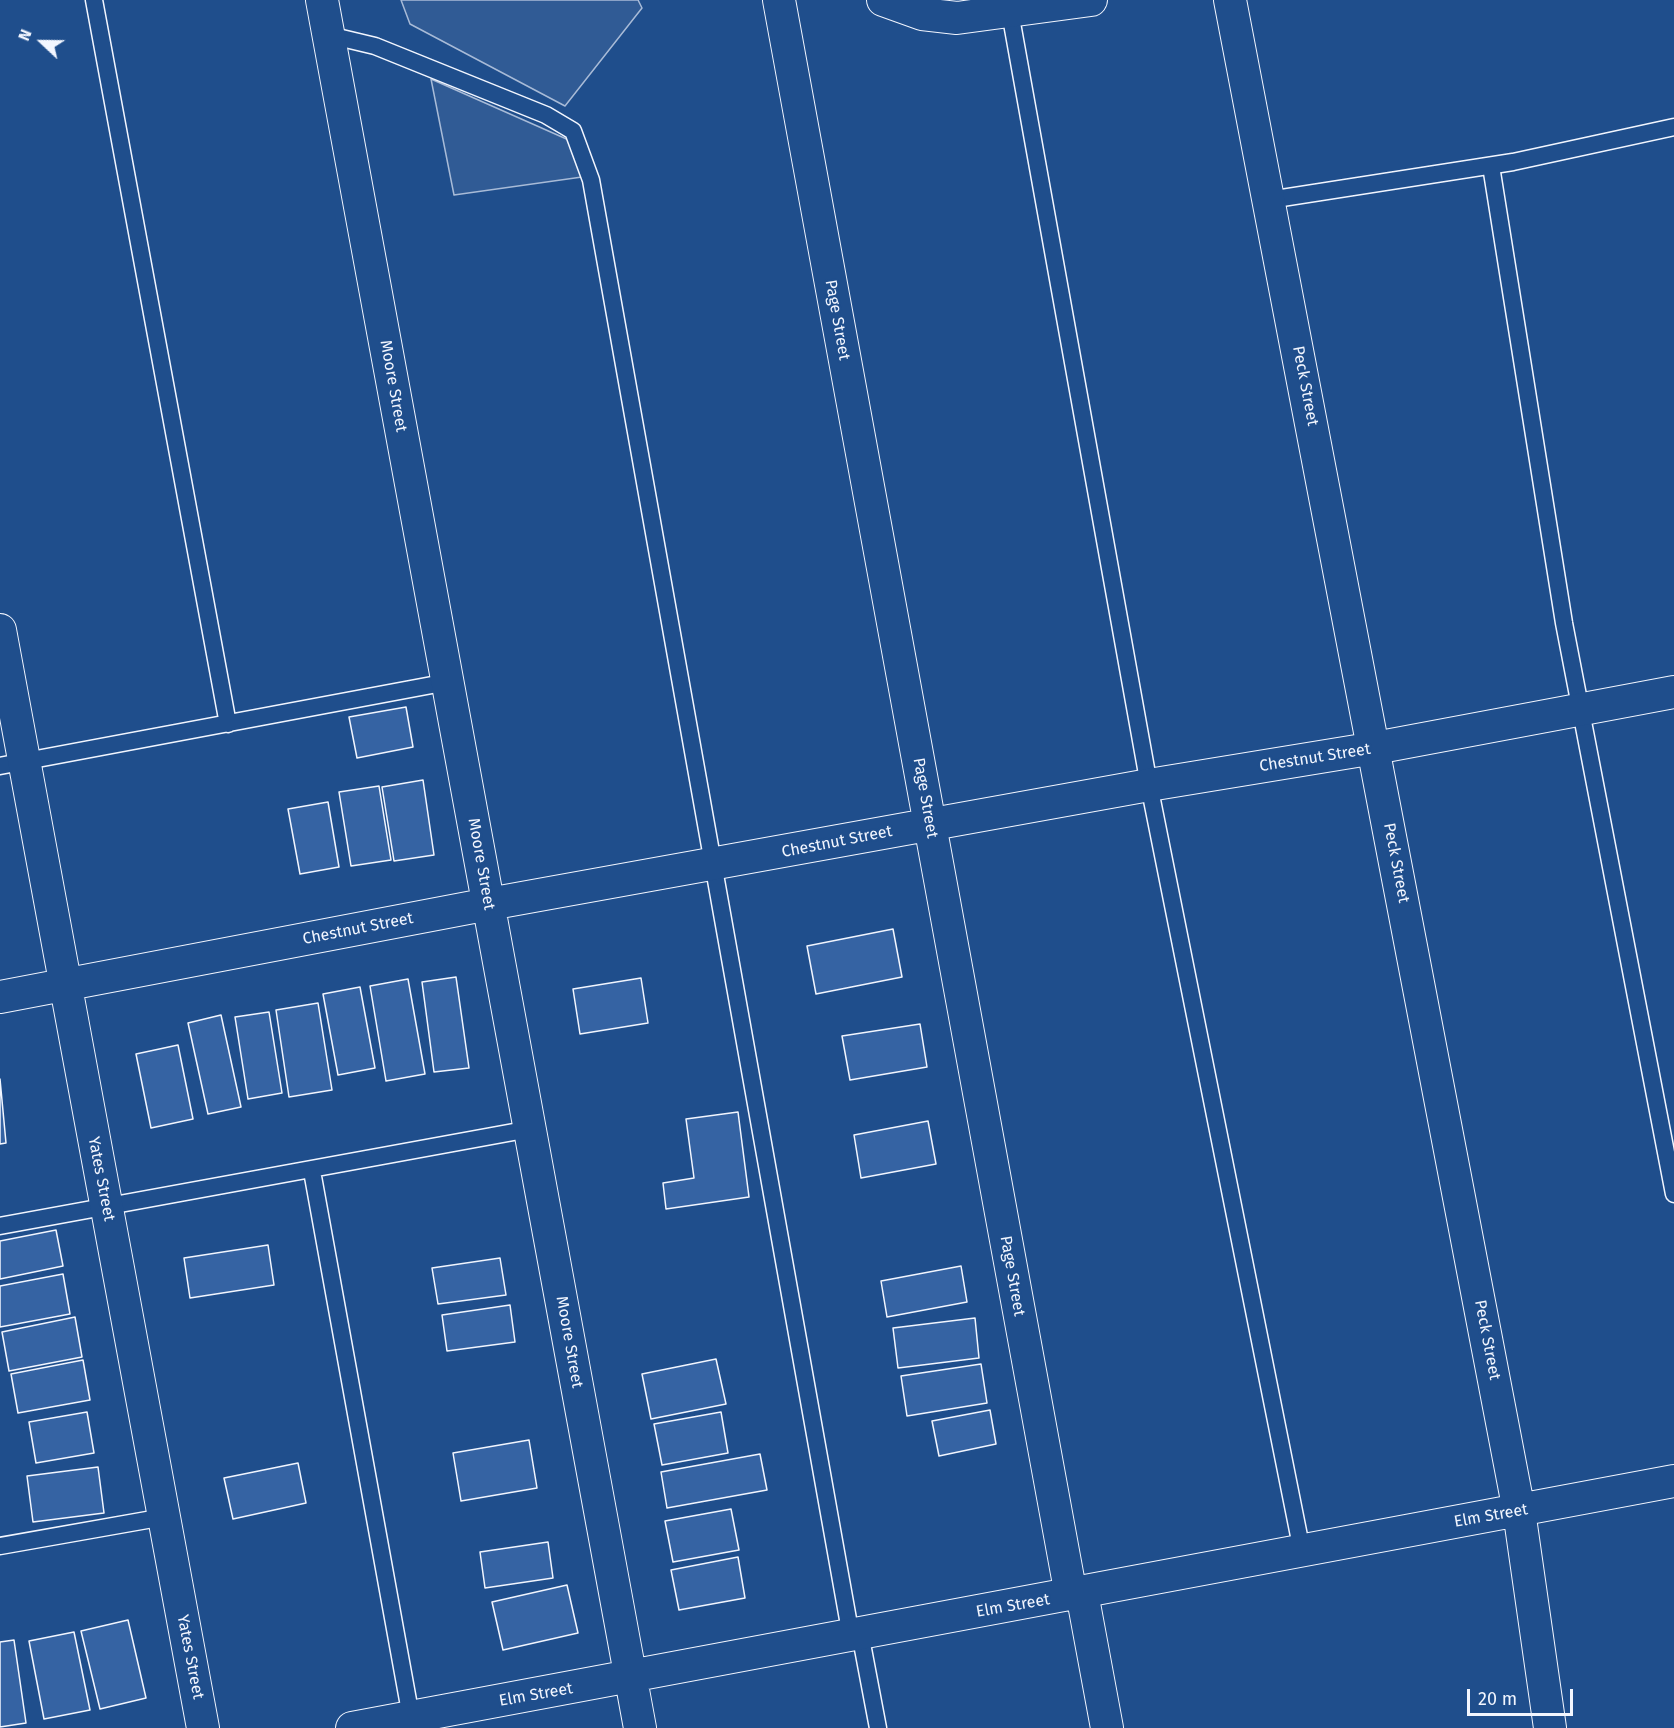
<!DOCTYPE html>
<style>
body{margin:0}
#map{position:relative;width:1674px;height:1728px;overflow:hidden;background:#1f4e8c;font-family:"Fira Sans",sans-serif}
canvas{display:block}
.north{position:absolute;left:12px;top:12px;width:60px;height:60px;-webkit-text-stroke:4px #1f4e8c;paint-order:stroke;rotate:292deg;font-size:16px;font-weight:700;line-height:24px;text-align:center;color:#f2f6ff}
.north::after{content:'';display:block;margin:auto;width:21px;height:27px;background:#f2f6ff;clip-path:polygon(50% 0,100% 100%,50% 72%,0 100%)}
.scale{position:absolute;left:1467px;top:1689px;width:106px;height:27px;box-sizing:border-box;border:3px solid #f2f6ff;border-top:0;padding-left:8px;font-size:18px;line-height:21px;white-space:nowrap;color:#f2f6ff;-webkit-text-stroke:4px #1f4e8c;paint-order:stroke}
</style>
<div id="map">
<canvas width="1674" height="1728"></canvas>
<div class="north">N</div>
<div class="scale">20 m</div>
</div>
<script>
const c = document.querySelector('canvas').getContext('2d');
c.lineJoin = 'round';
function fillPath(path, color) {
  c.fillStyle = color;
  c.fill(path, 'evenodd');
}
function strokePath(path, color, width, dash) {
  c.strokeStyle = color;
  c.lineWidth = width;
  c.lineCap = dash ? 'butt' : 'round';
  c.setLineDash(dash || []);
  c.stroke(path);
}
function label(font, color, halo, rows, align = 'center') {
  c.font = font + ' "Fira Sans",sans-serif';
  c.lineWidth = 4.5;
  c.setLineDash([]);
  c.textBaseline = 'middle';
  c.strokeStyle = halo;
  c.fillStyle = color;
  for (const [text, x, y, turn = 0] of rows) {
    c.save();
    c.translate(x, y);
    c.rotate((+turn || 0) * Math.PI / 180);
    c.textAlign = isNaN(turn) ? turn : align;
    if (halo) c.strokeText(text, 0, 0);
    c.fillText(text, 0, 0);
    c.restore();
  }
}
const parking = new Path2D(`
 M401,0h237l4,8 -77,98 -155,-82z
 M431,79l140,62 11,36 -128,18z`);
fillPath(parking, '#305b95');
strokePath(parking, '#a8bbd7', 1.5);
const building = new Path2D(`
 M406,707l7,40 -56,11 -8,-41z
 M423,780l11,75 -40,6 -12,-74z
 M379,786l12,74 -40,6 -12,-74z
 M328,802l11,65 -39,7 -12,-65z
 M893,929l9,48 -86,17 -9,-48z
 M456,977l13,91 -35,4 -12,-90z
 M641,978l7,45 -68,11 -7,-45z
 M408,979l17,95 -39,7 -16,-95z
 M360,987l15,81 -37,7 -15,-81z
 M318,1003l14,87 -43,7 -13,-87z
 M269,1012l13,81 -34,6 -13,-82z
 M221,1015l20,92 -33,7 -20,-91z
 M920,1024l7,43 -77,13 -8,-44z
 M178,1045l15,74 -42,9 -15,-74z
 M0,1079l6,64 -6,1z
 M738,1112l11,85 -83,12 -3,-26 31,-5 -8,-59z
 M928,1121l8,43 -75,14 -7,-43z
 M56,1230l7,36 -63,13v-38z
 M268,1245l6,40 -84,13 -6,-40z
 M500,1258l6,37 -68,9 -6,-36z
 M961,1266l6,36 -80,15 -6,-36z
 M63,1274l7,40 -70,13v-41z
 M510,1305l5,37 -68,9 -5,-36z
 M75,1317l7,40 -73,14 -7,-39z
 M975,1318l4,40 -81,10 -5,-40z
 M716,1359l10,45 -75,15 -9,-45z
 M83,1360l7,40 -72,13 -7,-39z
 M981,1364l6,39 -80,13 -6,-40z
 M990,1410l6,34 -57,12 -7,-35z
 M87,1412l7,41 -58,10 -7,-41z
 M721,1412l7,41 -66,12 -8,-41z
 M529,1440l8,48 -76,13 -8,-48z
 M760,1454l7,36 -100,18 -6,-36z
 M298,1463l8,40 -73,16 -9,-41z
 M98,1467l6,46 -71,9 -6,-46z
 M731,1509l8,41 -66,12 -8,-41z
 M548,1542l5,36 -68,10 -5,-36z
 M738,1557l7,41 -66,12 -8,-40z
 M567,1585l11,48 -75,17 -11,-48z
 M128,1620l18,78 -46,11 -19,-78z
 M74,1632l16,78 -46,9 -15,-78z
 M14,1640l12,83 -26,4v-85z`);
fillPath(building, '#3563a3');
strokePath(building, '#f2f6ff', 1.5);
const service = new Path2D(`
 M94,0l134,724
 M1010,12l139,773 153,766
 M329,35l46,11 171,69 27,16 18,49 260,1456
 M1491,166l73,457 110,571
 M1269,200l244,-38 161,-35
 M0,766l448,-84
 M312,1171l99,546
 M0,1226l530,-97
 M0,1546l164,-29
 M860,1633l18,95`);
const minor = new Path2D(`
 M322,0l318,1728
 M779,0l292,1595
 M883,0l39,14 35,4 134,-18
 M1230,0l289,1511 31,217
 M0,630l203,1098
 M0,997l489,-93 660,-119 226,-37 299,-56
 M1082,1593l25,135
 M352,1728l1322,-247`);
strokePath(service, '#f2f6ff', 19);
strokePath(minor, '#f2f6ff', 34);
strokePath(service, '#1f4e8c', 16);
strokePath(minor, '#1f4e8c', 32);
label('16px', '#f2f6ff', '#1f4e8c', [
 ["Page Street",837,320,80],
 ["Moore Street",393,386,80],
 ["Peck Street",1305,386,79],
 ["Chestnut Street",1315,758,-9],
 ["Page Street",925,798,80],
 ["Chestnut Street",837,842,-11],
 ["Peck Street",1396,863,79],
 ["Moore Street",481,864,80],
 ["Chestnut Street",358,929,-11],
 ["Yates Street",101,1179,79],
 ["Page Street",1012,1276,80],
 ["Peck Street",1487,1340,79],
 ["Moore Street",569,1342,80],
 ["Elm Street",1491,1516,-10],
 ["Elm Street",1013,1606,-10],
 ["Yates Street",190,1657,79],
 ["Elm Street",536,1695,-10]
]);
</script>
